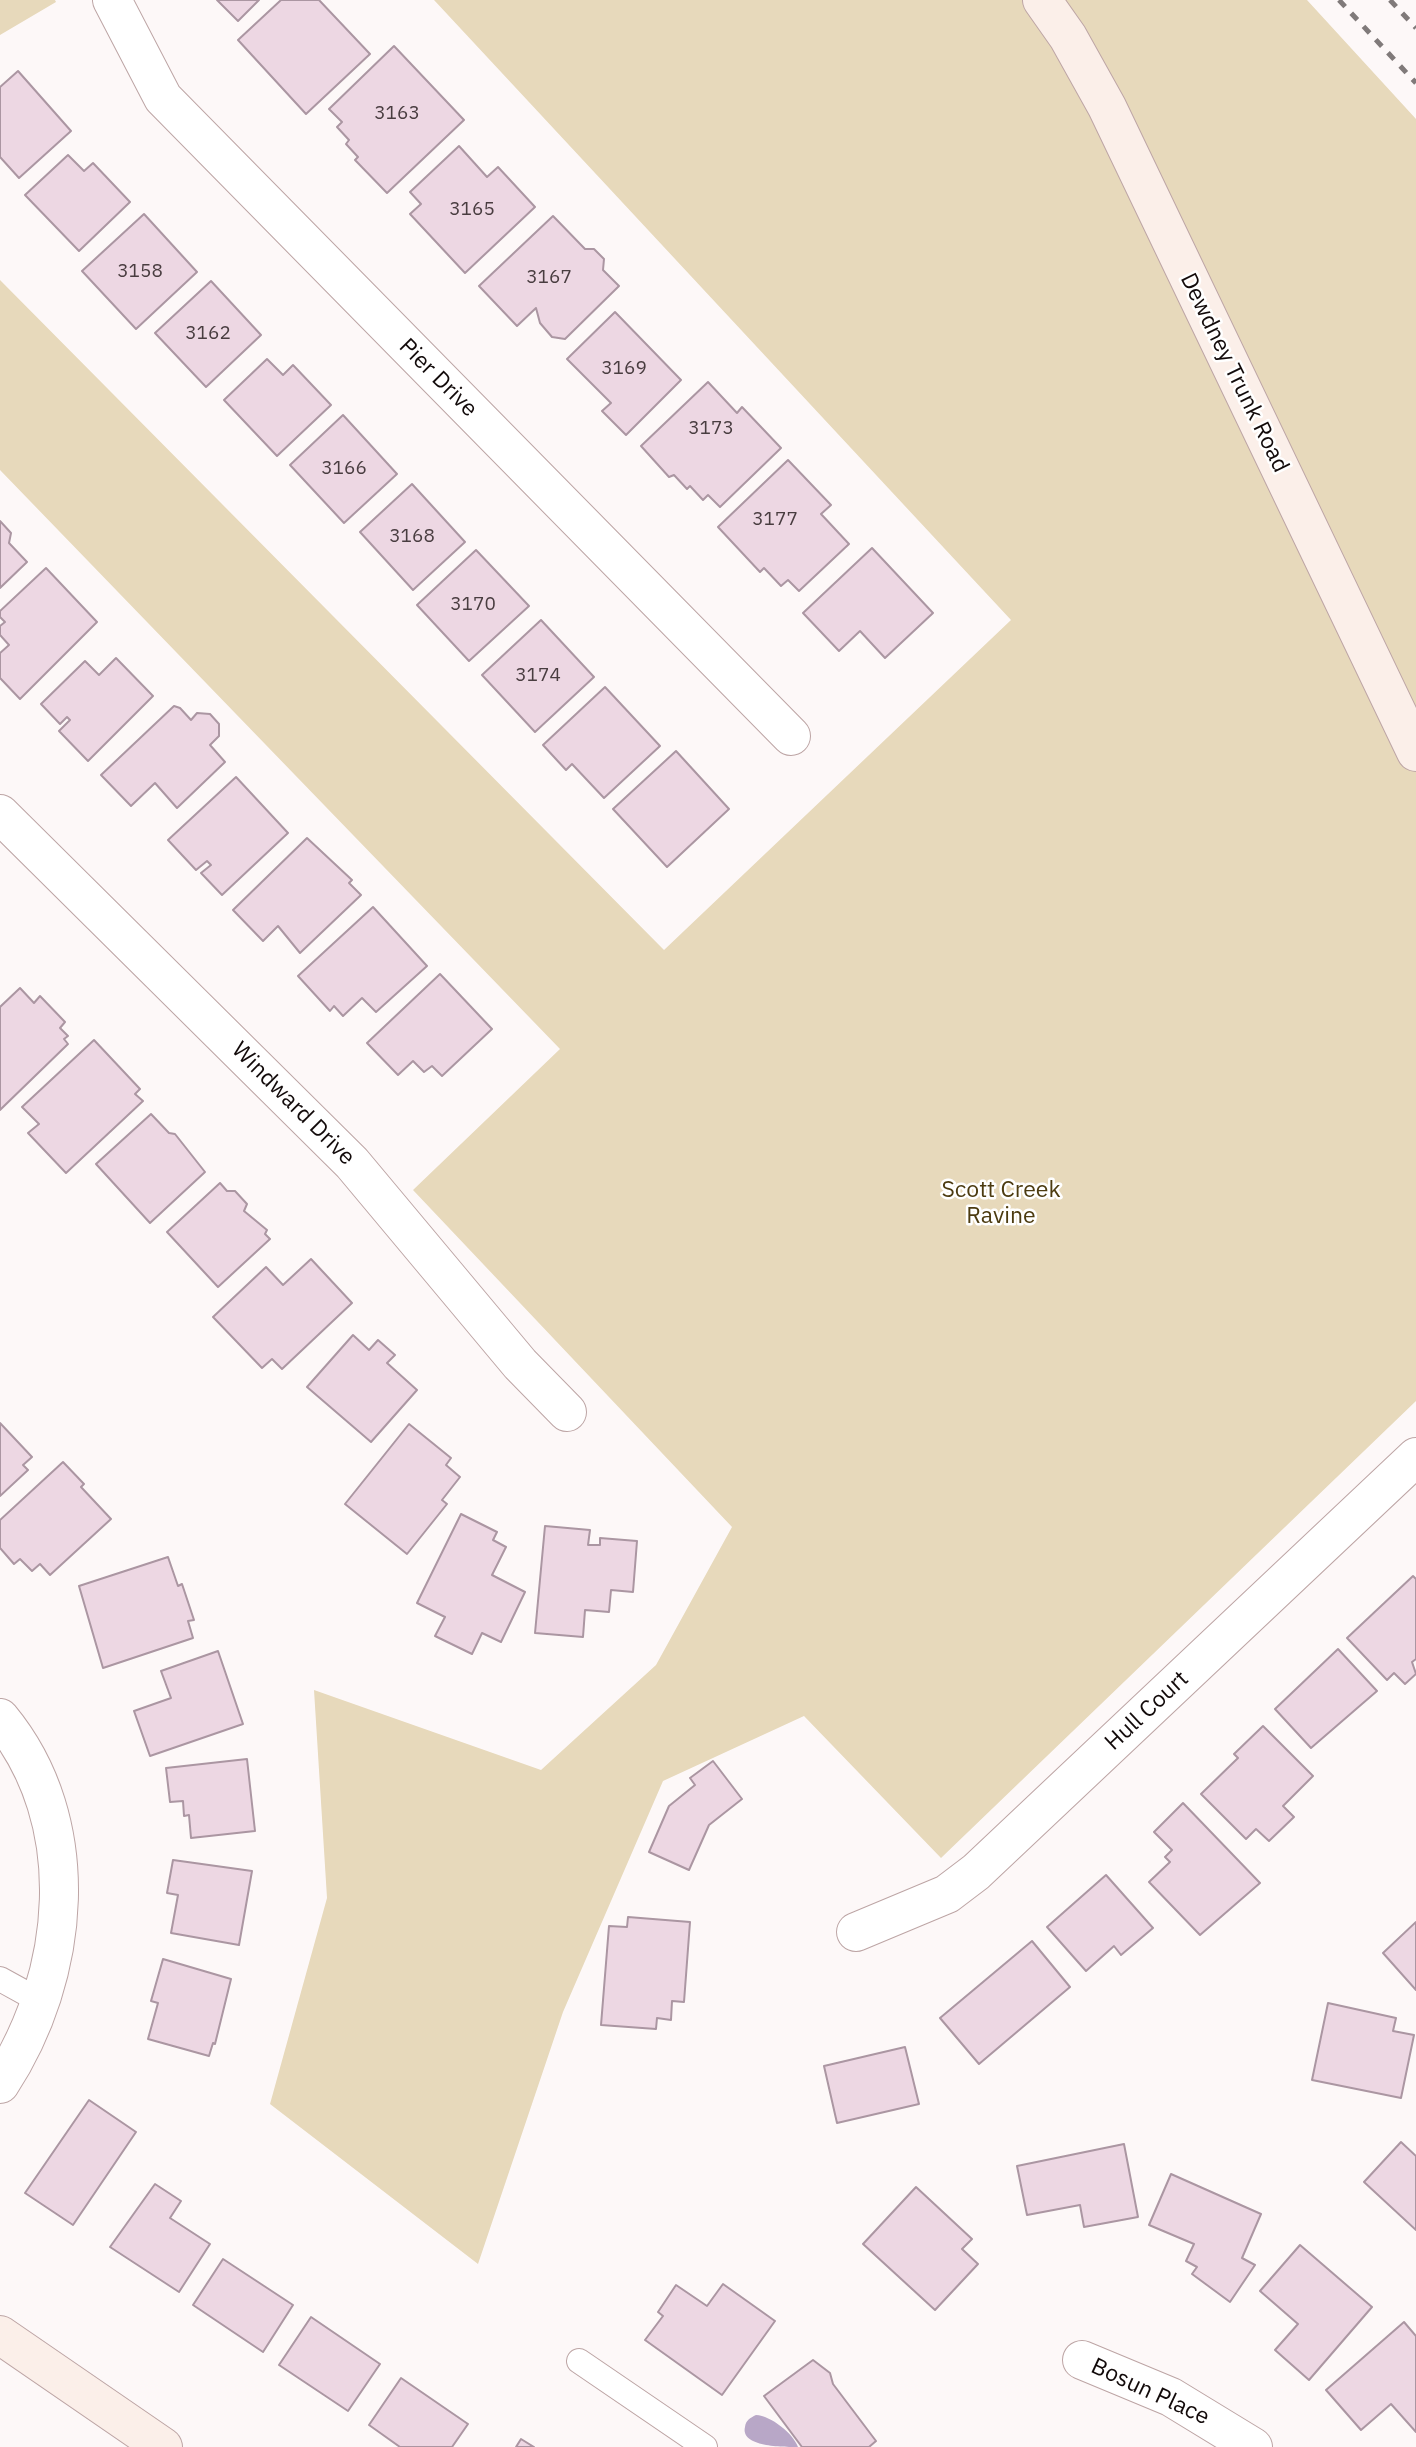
<!DOCTYPE html>
<style>
body{margin:0}
canvas{display:block;background:#fdf8f8}
</style>
<canvas width="1416" height="2447"></canvas>
<script>
const c = document.querySelector('canvas').getContext('2d');
c.lineJoin = 'round';
function fillPath(path, color) {
  c.fillStyle = color;
  c.fill(path, 'evenodd');
}
function strokePath(path, color, width, dash) {
  c.strokeStyle = color;
  c.lineWidth = width;
  c.lineCap = dash ? 'butt' : 'round';
  c.setLineDash(dash || []);
  c.stroke(path);
}
function label(font, color, halo, rows, align = 'center') {
  c.font = font + ' "IBM Plex Sans",sans-serif';
  c.lineWidth = 5;
  c.setLineDash([]);
  c.textBaseline = 'middle';
  c.strokeStyle = halo;
  c.fillStyle = color;
  for (const [text, x, y, turn = 0] of rows) {
    c.save();
    c.translate(x, y);
    c.rotate((+turn || 0) * Math.PI / 180);
    c.textAlign = isNaN(turn) ? turn : align;
    if (halo) c.strokeText(text, 0, 0);
    c.fillText(text, 0, 0);
    c.restore();
  }
}
fillPath(new Path2D(`
 M0,0h55l1,2 -56,33z
 M434,0h873l109,119v1282l-475,457 -137,-142 -141,65 -100,231 -85,252 -208,-160 57,-206 -13,-208 227,80 115,-105 76,-138 -319,-337 147,-141 -560,-579v-190l664,670 347,-330z`), '#e7d9bb');
fillPath(new Path2D(`
 M756,2415c15,1 37,18 42,32 -15,0 -58,0 -53,-20 1,-7 5,-9 11,-12z`), '#b8a7c7');
const building = new Path2D(`
 M217,0h42l-21,21z
 M281,0h38l51,54 -64,60 -68,-74z
 M394,46l70,74 -77,73 -32,-33 3,-3 -12,-13 3,-4 -12,-13 5,-5 -13,-13z
 M18,71l53,60 -52,47 -19,-21v-70z
 M459,146l28,31 11,-10 37,40 -70,66 -55,-59 11,-10 -11,-12z
 M68,155l16,16 9,-8 37,39 -51,49 -54,-56z
 M144,214l53,58 -61,57 -54,-58z
 M553,216l32,33h9l10,10 -1,11 16,16 -54,53 -13,-2 -12,-14 -4,-15 -19,18 -38,-40z
 M211,281l50,54 -55,52 -51,-54z
 M615,312l66,68 -55,55 -24,-24 9,-8 -44,-44z
 M267,359l16,16 10,-10 38,40 -54,51 -53,-56z
 M708,382l29,31 5,-6 39,41 -61,59 -12,-12 -5,5 -13,-14 -3,3 -13,-14 -5,2 -28,-31z
 M343,415l54,59 -53,49 -54,-58z
 M788,460l43,45 -10,9 28,30 -50,47 -11,-11 -7,6 -17,-18 -4,4 -42,-45z
 M412,484l53,58 -52,48 -53,-58z
 M0,521l11,12 -2,10 18,19 -27,26z
 M872,548l61,65 -48,45 -25,-27 -21,20 -36,-38z
 M476,550l53,56 -60,55 -52,-56z
 M46,568l51,54 -77,77 -20,-21v-25l9,-8 -9,-10v-9l5,-4 -5,-5v-6z
 M541,620l53,57 -59,55 -53,-57z
 M116,658l37,38 -65,65 -29,-30 11,-11 -3,-3 -7,7 -19,-20 44,-43 14,14z
 M605,687l55,59 -56,52 -32,-34 -6,6 -23,-25z
 M174,706l6,2 11,12 6,-7 13,1 9,10v12l-9,9 15,17 -48,46 -22,-25 -24,23 -30,-31z
 M676,751l53,58 -62,58 -54,-58z
 M236,777l52,56 -66,62 -21,-22 10,-8 -4,-4 -11,9 -28,-30z
 M307,838l45,42 -3,3 12,12 -61,58 -22,-27 -15,15 -30,-31z
 M373,907l54,59 -51,46 -14,-14 -19,18 -9,-10 -4,5 -32,-35z
 M440,974l52,55 -50,47 -10,-10 -8,6 -11,-11 -15,14 -31,-32z
 M20,988l14,15 6,-7 25,26 -5,6 8,8 -4,3 4,5 -68,66v-103z
 M94,1040l46,49 -5,5 8,7 -77,72 -38,-40 11,-9 -17,-17z
 M151,1114l18,19 6,1 30,38 -55,51 -54,-59z
 M220,1183l7,8h8l12,13 -3,7 23,19 -2,4 5,5 -52,48 -51,-55z
 M311,1259l41,44 -70,66 -10,-10 -10,9 -49,-51 53,-50 17,18z
 M353,1335l16,15 9,-10 17,15 -8,8 30,27 -46,52 -64,-55z
 M0,1423l32,34 -9,8 5,5 -28,26z
 M409,1424l42,34 -5,7 14,12 -18,23 5,4 -40,50 -62,-50z
 M63,1462l21,22 -3,3 30,32 -61,56 -10,-11 -8,7 -12,-12 -6,5 -14,-16v-28z
 M461,1514l36,18 -4,8 13,7 -14,28 33,17 -24,50 -19,-9 -10,21 -37,-18 10,-19 -28,-14z
 M545,1526l45,4 -2,15h12v-7l37,3 -4,51 -22,-2 -2,22 -24,-2 -2,27 -48,-4z
 M168,1557l10,29 4,-2 12,36 -6,1 5,17 -90,30 -24,-82z
 M1413,1576l3,3v80l-4,3 4,12 -11,10 -11,-11 -7,7 -40,-42z
 M1338,1649l39,42 -66,57 -36,-39z
 M218,1651l25,73 -93,32 -16,-45 37,-13 -10,-27z
 M1263,1726l50,50 -30,30 11,11 -25,24 -13,-12 -10,10 -45,-45 37,-36 -4,-4z
 M247,1759l8,72 -64,7 -2,-23 -5,1 -1,-15 -13,1 -4,-34z
 M713,1761l29,38 -33,26 -20,45 -40,-18 20,-46 26,-21 -5,-7z
 M1183,1803l77,80 -60,52 -51,-53 21,-20 -5,-5 7,-7 -18,-18z
 M173,1860l79,11 -13,74 -68,-12 7,-38 -11,-2z
 M1106,1875l47,53 -32,27 -7,-9 -28,25 -39,-44z
 M628,1917l62,5 -6,80 -12,-1 -1,19 -14,-2 -1,11 -55,-4 8,-99 18,1z
 M1416,1922v68l-33,-37z
 M1032,1941l38,46 -91,77 -39,-46z
 M163,1959l68,20 -16,65 -2,-1 -4,13 -61,-17 10,-36 -7,-2z
 M1328,2003l68,15 -3,13 21,4 -13,63 -89,-18z
 M905,2047l14,57 -82,19 -13,-57z
 M89,2100l47,32 -63,93 -48,-32z
 M1401,2142l15,14v74l-52,-48z
 M1124,2144l14,73 -54,10 -4,-22 -53,10 -10,-49z
 M1171,2174l90,40 -19,44 13,7 -25,37 -38,-28 5,-7 -11,-6 8,-17 -45,-19z
 M155,2184l26,17 -11,17 40,26 -31,48 -69,-45z
 M916,2187l56,52 -10,10 16,15 -43,46 -72,-66z
 M1300,2245l72,62 -63,73 -34,-30 23,-26 -38,-33z
 M223,2259l70,46 -30,47 -70,-47z
 M723,2284l52,37 -53,74 -77,-55 18,-24 -5,-4 18,-27 31,21z
 M311,2317l69,47 -32,47 -69,-46z
 M1404,2322l12,14v96l-25,-28 -30,26 -35,-40z
 M813,2360l17,13 3,11 43,57 -7,6h-67l-38,-51z
 M401,2378l67,46 -16,23h-52l-31,-22z
 M521,2439l13,8h-18z`);
fillPath(building, '#edd7e3');
strokePath(building, '#ab96a2', 2);
const service = new Path2D(`
 M0,1979l40,22
 M579,2361l126,86`);
const minor = new Path2D(`
 M112,0l51,98 628,638
 M0,814l352,349 168,201 47,48
 M0,1718c86,104 71,258 0,366
 M856,1932l91,-38 29,-22 440,-415
 M1082,2360l89,37 82,50`);
const secondary = new Path2D(`
 M1042,0l26,37 39,70 309,645
 M0,2335l163,112`);
strokePath(service, '#bda5a5', 26);
strokePath(minor, '#bda5a5', 40);
strokePath(secondary, '#bda5a5', 40);
strokePath(service, '#fff', 24);
strokePath(minor, '#fff', 38);
strokePath(secondary, '#fbefe9', 38);
strokePath(new Path2D(`
 M1339,0l77,83
 M1390,0l26,28`), '#807a7a', 5, [9, 9]);
label('19px', '#493d40', null, [
 ["3163",397,114],
 ["3165",472,210],
 ["3158",140,272],
 ["3167",549,278],
 ["3162",208,334],
 ["3169",624,369],
 ["3173",711,429],
 ["3166",344,469],
 ["3177",775,520],
 ["3168",412,537],
 ["3170",473,605],
 ["3174",538,676]
]);
label('23px', '#120a0a', '#fff', [
 ["Dewdney Trunk Road",1234,373,64],
 ["Pier Drive",438,378,45],
 ["Windward Drive",293,1104,45],
 ["Hull Court",1147,1711,-43],
 ["Bosun Place",1150,2392,25]
]);
label('23px', '#4c3b10', '#fff', [
 ["Scott Creek",1001,1190],
 ["Ravine",1001,1216]
]);
</script>
